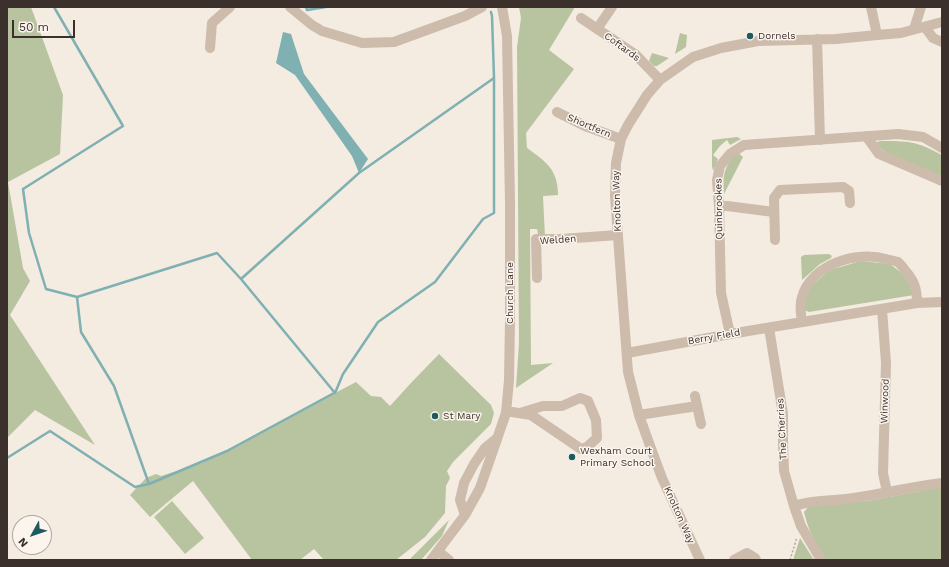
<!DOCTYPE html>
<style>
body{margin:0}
#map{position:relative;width:949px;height:567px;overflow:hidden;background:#f4ebe1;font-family:"Work Sans",sans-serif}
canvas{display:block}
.frame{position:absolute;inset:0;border:8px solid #3b302b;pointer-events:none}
.north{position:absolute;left:12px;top:515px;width:40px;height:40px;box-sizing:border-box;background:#fbf5ee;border:1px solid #aea6a0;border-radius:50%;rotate:230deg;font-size:11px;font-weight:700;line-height:16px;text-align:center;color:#3b302b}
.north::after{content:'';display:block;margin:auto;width:14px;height:18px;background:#1f5a5e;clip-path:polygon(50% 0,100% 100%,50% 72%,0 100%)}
.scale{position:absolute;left:12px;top:20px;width:63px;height:18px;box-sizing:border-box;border:2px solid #3b302b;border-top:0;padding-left:5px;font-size:12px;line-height:14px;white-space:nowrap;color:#3b302b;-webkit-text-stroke:3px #fbf5ee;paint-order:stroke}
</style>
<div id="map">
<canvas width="949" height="567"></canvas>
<div class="frame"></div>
<div class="north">N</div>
<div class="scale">50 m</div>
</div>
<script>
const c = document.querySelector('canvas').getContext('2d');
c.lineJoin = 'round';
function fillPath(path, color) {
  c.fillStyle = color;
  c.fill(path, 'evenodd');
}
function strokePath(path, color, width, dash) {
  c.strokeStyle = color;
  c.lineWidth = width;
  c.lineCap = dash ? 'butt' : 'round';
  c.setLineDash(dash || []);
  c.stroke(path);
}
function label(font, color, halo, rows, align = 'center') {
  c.font = font + ' "Work Sans",sans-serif';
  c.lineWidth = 3;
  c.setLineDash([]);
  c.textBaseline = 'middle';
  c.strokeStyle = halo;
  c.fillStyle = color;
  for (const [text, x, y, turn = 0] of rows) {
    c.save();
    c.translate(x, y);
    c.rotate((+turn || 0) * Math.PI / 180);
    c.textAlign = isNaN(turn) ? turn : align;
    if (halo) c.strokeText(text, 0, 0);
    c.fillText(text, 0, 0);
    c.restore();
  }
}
fillPath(new Path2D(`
 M7,7h24l32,88 -3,59 -52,28 15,86 7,13 -20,34 85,130 -60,-35 -28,28z
 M519,7h56l-26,43 25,19 -48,64 1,15c19,14 31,21 31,47l-15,1 2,41 -7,-3 -1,-5h-7l1,136 22,-2 -37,25 3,-45 -2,-296 4,-29z
 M680,33l7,2 -1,12 -11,7z
 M652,53l17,5 -12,8h-3l-5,-5z
 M737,137l4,2 -11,6 -3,-5 -7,6 -7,9 5,4 -5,12 -1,-5v-26z
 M881,141c27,0 35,0 59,13l2,2v25l-58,-30 -7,-6v-3z
 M737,152l6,5 -19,37c-1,-20 -1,-25 13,-42z
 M829,254l3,2 -1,2 -11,6 -18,16 -1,-23 3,-2z
 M861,261l29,3 17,13 7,18 -105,17 -7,-3 5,-19 12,-11 11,-9z
 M439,354l52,51 3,8 -3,11 -38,38 -6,9 3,7 -4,8 -1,27 -20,24 -29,23h-72l-10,-11 -14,11h-48l-59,-79 -43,36 -20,-22 16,-17 10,-4 5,2 41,-13 154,-81 15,14 10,1 9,9 20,-22z
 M942,487v73h-116c-10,-15 -18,-30 -22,-48l6,-7 57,-4z
 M172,501l32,37 -19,16 -31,-37z
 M449,520l-7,16 -21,24h-12z
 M800,538l14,22h-21z`), '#b8c4a0');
fillPath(new Path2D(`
 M283,32l8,2 13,40 64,85 -9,14 -7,-17 -57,-81 -19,-12z`), '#7fb0b2');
strokePath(new Path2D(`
 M54,7l69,119 -100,63 6,44 17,56 31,8
 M306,7l1,3 19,-3
 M241,279l94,114
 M335,393l8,-19 35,-52 57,-40 48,-63 11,-6v-135l-2,-62 -1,-4
 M7,458l43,-27 85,56 14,-3 78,-33 107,-58
 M149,484l-35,-98 -33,-54 -4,-35 140,-44 24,26 118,-106 135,-95`), '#7fb0b2', 2.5);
strokePath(new Path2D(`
 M790,560l7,-23`), '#b9a596', 1.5, [2, 2]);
strokePath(new Path2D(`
 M290,7l22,18 10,6 40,12 32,-1 71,-26 17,-9
 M871,7l6,28
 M581,18l55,37 24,25
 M925,27l8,11 9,4
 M597,29l15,-22
 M914,29l7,-22
 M817,39l3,101
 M210,48l2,-25 18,-16
 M557,112l28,14 36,13
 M866,136l13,18 63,27
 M719,206h8l47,6
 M775,240l-1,-42 6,-8 63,-3 6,4 1,12
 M537,278l-1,-39h25l57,-4
 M882,309l4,54 -3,110 4,19
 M802,322c-1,-8 -3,-17 0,-25 9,-32 54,-47 84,-38 4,1 9,2 12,3 2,2 5,5 6,7 10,11 13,19 13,34
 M769,328l14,86v30l1,27 10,35 7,20 20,34
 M730,334l-9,-41 -2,-87 -2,-26 3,-14 10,-12 14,-9 154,-11 25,3 19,11
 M627,353l103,-19 187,-31 25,-1
 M695,396l6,28
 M506,411l25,4 50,34 6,-2 10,-9 -1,-18 -8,-19 -8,-3 -18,8h-19l-23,7
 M639,415l58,-9
 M794,506c17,-6 35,-5 52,-7 32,-4 64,-12 96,-16
 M465,515l-5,-15 4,-17 10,-19 11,-16 12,-10
 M438,551l11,9
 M431,560l34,-45 15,-27 26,-75 3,-33 1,-60v-117l-3,-167 -5,-29
 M700,560l-38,-82 -13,-35 -10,-28 -11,-43 -13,-176 1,-33 5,-24 7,-14 19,-30 13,-15 33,-23 28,-9 37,-7 78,-2 41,-4 24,-2 41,-11
 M734,560l13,-7 8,5 1,2`), '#cdbbac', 10);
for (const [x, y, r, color] of [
 [750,36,4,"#1f5a5e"],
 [435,416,4,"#1f5a5e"],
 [572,457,4,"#1f5a5e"]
]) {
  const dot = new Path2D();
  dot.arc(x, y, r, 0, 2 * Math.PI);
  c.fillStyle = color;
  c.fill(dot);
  strokePath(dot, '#fbf5ee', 1.5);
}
label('10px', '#3b302b', '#fbf5ee', [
 ["Dornels",758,36],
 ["St Mary",443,416],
 ["Wexham Court",580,451],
 ["Primary School",580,463]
], 'left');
label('10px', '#3b302b', '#fbf5ee', [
 ["Coftards",622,47,36],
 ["Shortfern",589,126,23],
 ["Knolton Way",617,201,-92],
 ["Quinbrookes",719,209,-91],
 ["Welden",558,240,-4],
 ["Church Lane",510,293,-90],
 ["Berry Field",714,337,-10],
 ["Winwood",885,401,-88],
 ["The Cherries",782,429,-93],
 ["Knolton Way",679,515,66]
]);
</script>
